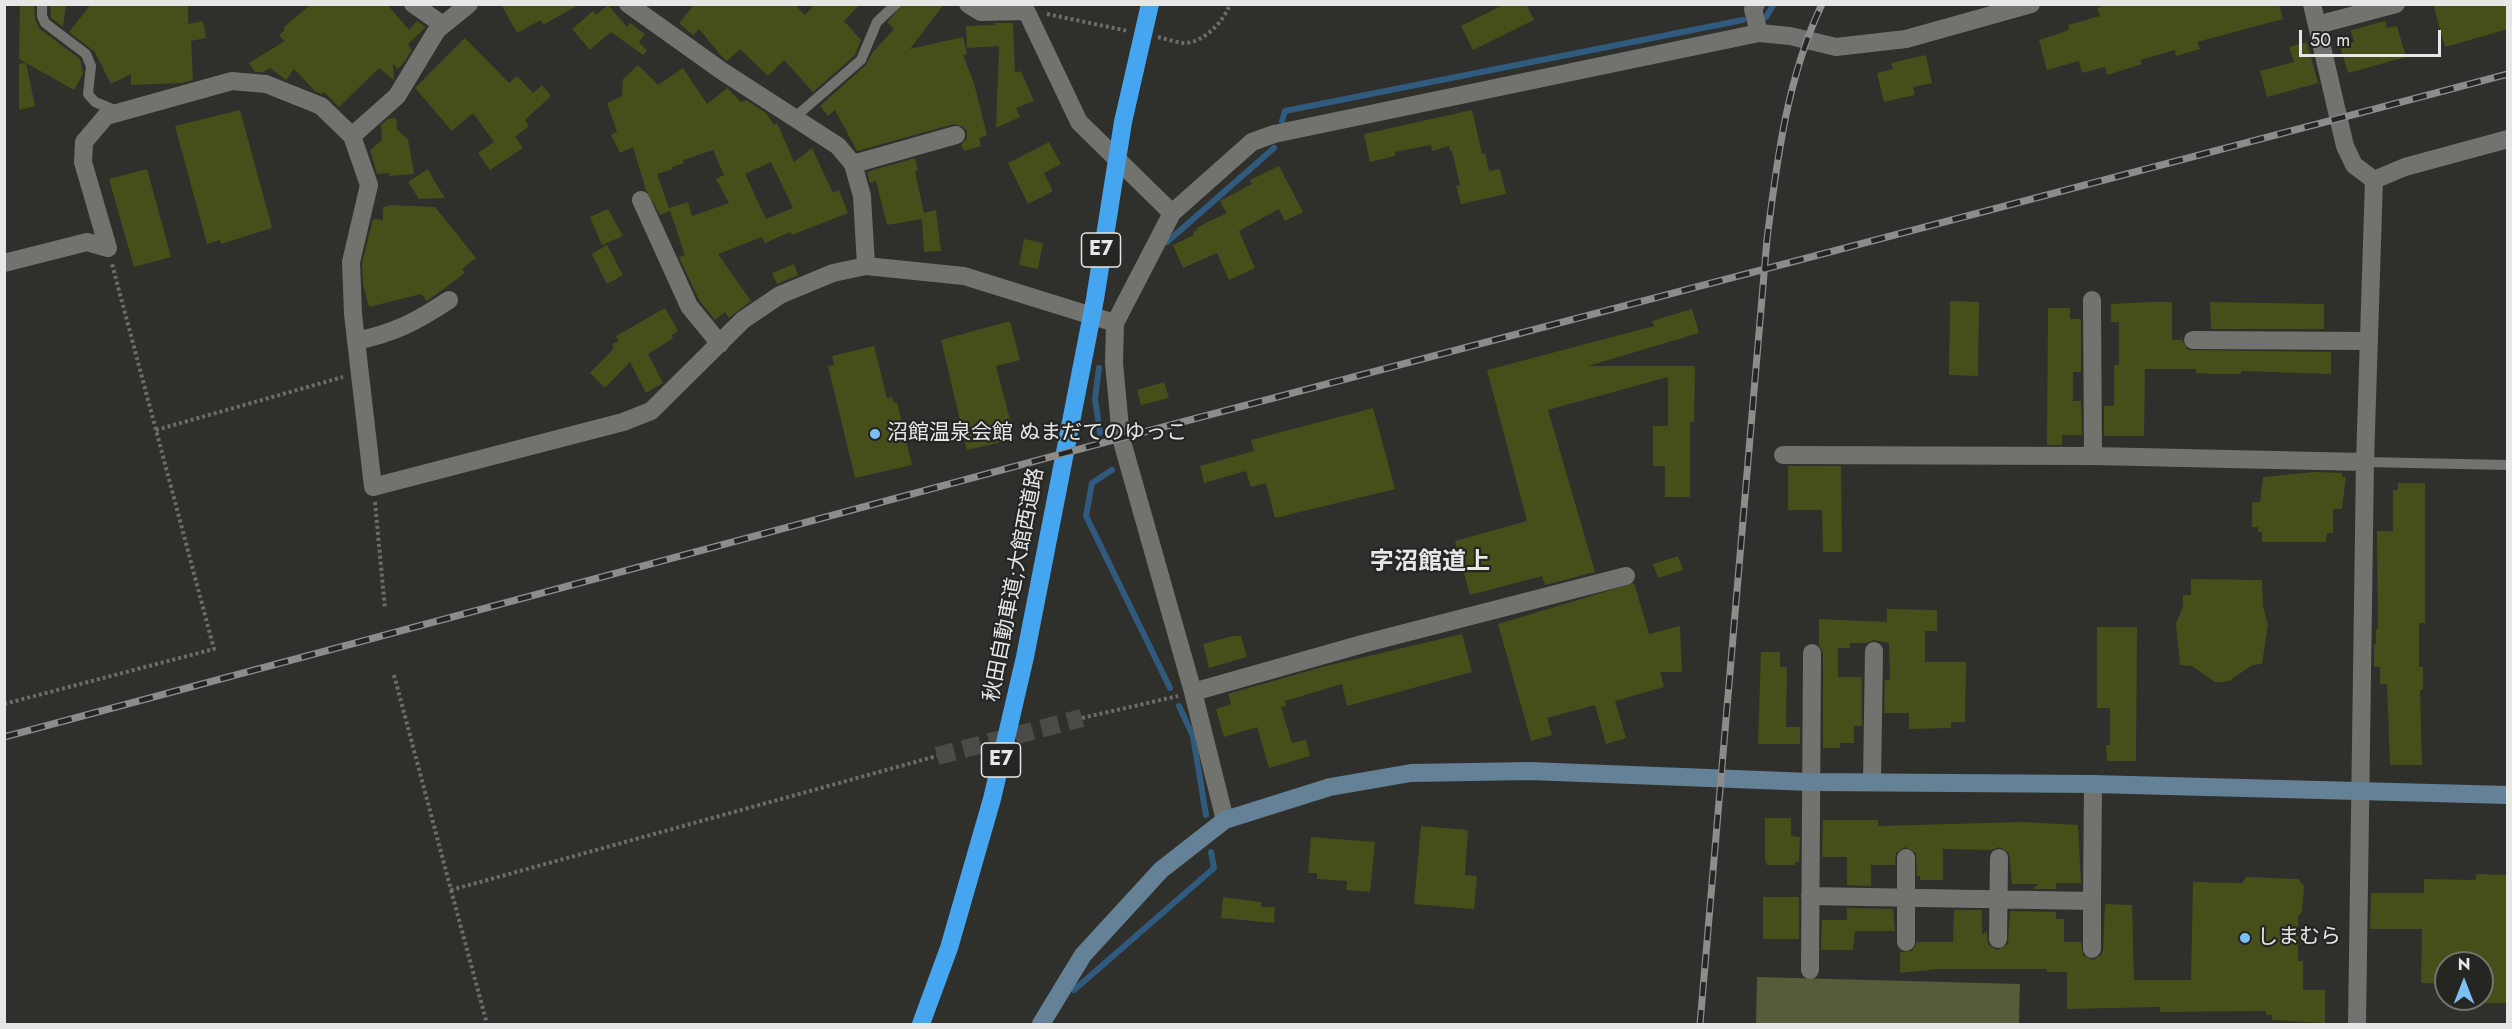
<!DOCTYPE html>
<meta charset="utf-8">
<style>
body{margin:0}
#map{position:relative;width:2512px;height:1029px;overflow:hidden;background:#2f2f2c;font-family:Jost,sans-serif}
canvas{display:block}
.frame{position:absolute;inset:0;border:6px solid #e7e7e5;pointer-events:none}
.north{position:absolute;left:2434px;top:951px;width:60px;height:60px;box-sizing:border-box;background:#252522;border:2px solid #737370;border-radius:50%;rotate:0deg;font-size:16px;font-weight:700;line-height:24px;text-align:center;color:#e7e7e5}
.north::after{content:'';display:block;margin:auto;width:21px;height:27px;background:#7abff8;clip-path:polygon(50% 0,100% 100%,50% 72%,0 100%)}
.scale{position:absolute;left:2299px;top:30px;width:142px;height:27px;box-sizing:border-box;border:3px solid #e7e7e5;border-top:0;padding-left:8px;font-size:18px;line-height:21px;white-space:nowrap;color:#e7e7e5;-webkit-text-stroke:4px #252522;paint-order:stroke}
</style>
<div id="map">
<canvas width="2512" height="1029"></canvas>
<div class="frame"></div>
<div class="north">N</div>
<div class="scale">50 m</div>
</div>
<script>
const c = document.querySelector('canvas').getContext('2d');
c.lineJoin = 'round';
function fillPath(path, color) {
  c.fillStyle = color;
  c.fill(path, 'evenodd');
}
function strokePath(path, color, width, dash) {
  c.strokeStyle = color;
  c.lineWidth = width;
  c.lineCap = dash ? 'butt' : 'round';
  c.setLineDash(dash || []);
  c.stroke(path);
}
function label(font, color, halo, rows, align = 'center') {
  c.font = font + ' Jost,"Noto Sans JP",sans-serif';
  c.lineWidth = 4.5;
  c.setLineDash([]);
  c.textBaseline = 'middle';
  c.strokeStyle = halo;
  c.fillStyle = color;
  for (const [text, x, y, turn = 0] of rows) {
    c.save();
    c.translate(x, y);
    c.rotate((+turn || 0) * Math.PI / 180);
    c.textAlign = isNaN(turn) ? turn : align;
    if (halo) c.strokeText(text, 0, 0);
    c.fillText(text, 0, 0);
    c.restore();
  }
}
fillPath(new Path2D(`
 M1757,977l263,7 -1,40h-263z`), '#575b39');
strokePath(new Path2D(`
 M1766,17l8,-13
 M1282,121l3,-10 458,-91
 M1167,242l107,-94
 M1099,368l-4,31 5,34
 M1112,470l-20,13 -6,33 84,172
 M1179,706l14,30 13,79
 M1074,990l140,-122 -3,-16`), '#315b7e', 6);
fillPath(new Path2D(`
 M20,4h14l1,15 5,10 40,30 3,15 -9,16 -55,-31z
 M50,4h16l-3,23 -12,-9z
 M91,4h97v20l15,-3 3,17 -15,3 2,39 -11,3 -51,2v-11l-20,10 -16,-32 -26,-20z
 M311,4h76l22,26 8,-9 9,6 -18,17 4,6 -7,11 -7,8 -5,-5 1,16 -15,-12 -40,39 -15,-15 -2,2 -7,-3 -21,-22 -8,11 -16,-12 -7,4h-8l-6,-9 36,-22 -6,-6 6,-5 -2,-2z
 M501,4h79l-37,21 -2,-5 -24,13z
 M695,4h99l11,11 10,-11h45l-16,17 17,19 -6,15 -42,37 -29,-32 -16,16 -28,-27 -13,12 -3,-2 -25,-30 -6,6 -14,-12z
 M903,4h41l-34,45 53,-12 4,17 -4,1 11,28 13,52 -8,3 2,8 -17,5 -3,-6 6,-7v-7l-4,-4 -9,-3 -97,27 -22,-41 -7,6 -8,-10 46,-41 6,-12 22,-24 -7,-7z
 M1505,4h21l8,16 -61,30 -12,-24z
 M2108,4h171l4,15 -86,23 3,7 -24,7 -1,-6 -35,10 2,4 -35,11 -2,-8 -23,6 -3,-12 -32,9 -8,-30 30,-10 -1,-5 32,-9 -3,-8z
 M2433,4h75v25l-63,18z
 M608,5l19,22 3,-4 15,11 -6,8 8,9 -4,4 -32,-23 -21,18 -18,-21 21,-18 3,4z
 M2385,21l2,7 10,-2 9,31 -58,16 -8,-27 14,-4 -3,-12z
 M994,23h19l2,50 6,-2 13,30 -18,7 4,9 -24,11 3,-82 -32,2 -1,-22 29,-1z
 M465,38l44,45 8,-7 16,17 9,-8 9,11 -26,24 4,6 -14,11 8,11 -33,22 -12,-17 16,-11 -21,-29 -21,18 -37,-43z
 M2307,42l11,41 -51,14 -7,-26 34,-9 -5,-15z
 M1926,55l6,28 -19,4 2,8 -31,7 -7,-29 16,-4 -2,-6z
 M26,63l9,43 -16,4v-46z
 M638,65l20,20 25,-17 24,36 20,-16 14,14 5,-2 20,13 8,12 3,-2 17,39 18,-14 21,45 6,-3 9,23 -56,22 -2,-3 -25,11 -3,-6 -44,17 33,47 -22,17 -4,-6 -10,8 -16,-20 -20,-43 6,-2 -16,-47 19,-6 4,14 37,-13 -13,-24 8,-4 -11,-25 -30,10 1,3 -12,4 1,2 -16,5 13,37 -10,4 -14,-25 -13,-43 -13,6 -9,-18 6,-3 -10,-29 15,-7 1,-17zM771,162l22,46 -27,11 -21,-45z
 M240,110l32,118 -51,16 -1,-4 -13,4 -32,-118z
 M1472,110l10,44 3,-1 4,18 11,-2 6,25 -45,10 -5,-18 4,-1 -8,-34h-2l-1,-5 -17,5 -1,-6 -36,7v4l-25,6 -6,-28z
 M396,118l1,12 11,9 6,35 -25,2v-3l-12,1 -7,-24 12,-10 -1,-15 7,-6z
 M1049,142l12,22 -17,9 9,18 -25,13 -20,-41z
 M915,158l3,12 -3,2 9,41 12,-3 5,41 -17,1 -2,-33 -35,6 -11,-44 -6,2 -3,-11z
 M1279,166l24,46 -18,9 -6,-12 -40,22 16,37 -26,12 -12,-27 -34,15 -10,-23 21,-10 -1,-3 4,-2 -1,-2 31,-15 -7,-12 32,-17 -2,-4z
 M147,169l24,88 -37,10 -25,-88z
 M428,169l7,13 10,16 -26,1 -11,-17z
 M391,205l44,2 41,51 -14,11 3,4 -38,28 -6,-7 -52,13 -6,-23 -1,-21 11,-44 10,1v-13z
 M608,209l15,27 -21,9 -12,-28z
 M1024,239l19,4 -5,26 -19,-4z
 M607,245l16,30 -16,9 -15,-30z
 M794,264l4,11 -21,9 -5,-11z
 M1950,301l29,1 -1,74 -29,-1z
 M2150,302h22v38h10l6,10 143,2v22l-90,-3v3h-25l-20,-1v-4h-51l-1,67h-40v-30h10v-41h5v-43h-8v-18z
 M2210,302l114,2v25h-113z
 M665,308l13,23 -6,4 1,3 -25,16 15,29 -17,10 -16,-31 -25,26 -15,-15 24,-25 -2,-4 7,-3 -3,-5z
 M2048,308h22v11h11v53h-8v29h8l1,34h-20v10h-15z
 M1692,309l7,24 -111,33h107l-1,56h-4v75h-25v-31h-12v-40h15v-49l-120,33 47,162 -50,13 -3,-9 -72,19 -15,-54 72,-20 -40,-151 167,-44 -2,-5z
 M1010,321l10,39 -24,6 19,73 -48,11 -26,-110z
 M874,346l13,52 5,-1 2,6 3,-1 15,63 -57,13 -27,-112 6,-1 -2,-9z
 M1164,382l5,16 -28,7 -4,-15z
 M1373,408l22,81 -120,29 -9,-35 -15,4 -5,-16 -42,12 -4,-17 54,-15 -3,-11z
 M1788,466h53l1,86h-19l-1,-42h-34z
 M2315,472l27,1v4h4l-4,32h-9v24h-6l-1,9h-64v-10h-4v-5h-6v-25h8l3,-25z
 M2398,483h27v140h-6v44h4v23h-3l2,75h-32l-3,-81h-7v-17h-6v-23h2v-15h2l-1,-98h16v-41h5z
 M1678,556l5,14 -25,8 -5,-14z
 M2191,579l71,1 1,27 5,18 -6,39 -10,1 -23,16 -6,1h-8l-23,-16 -12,-1 -4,-41 7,-18v-11h8z
 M1634,583l15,51 31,-8 2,46h-22l4,15 -49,14 11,37 -20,6 -11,-39 -48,13 5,17 -21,6 -33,-117z
 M1887,609l50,1v21h-12v31h41l-1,60h-14v6l-42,1v-16h-25l1,-33h5l-1,-37 -15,-3 -8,3h-16v5h-12v29h23l1,3v46h-8v17h-14v5h-17v-95l-4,-8v-26l68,3z
 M2097,627h40l-1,134h-29l-1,-16h4v-37h-13z
 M1462,634l10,38 -125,34 -5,-22 -57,17 1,5 -5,1 11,36 14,-3 4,16 -41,12 -12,-41 -33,10 -8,-28 15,-5 -3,-10 94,-27z
 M1233,636h8l6,21 -38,11 -6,-24z
 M1761,652h19v15h7l-1,60h14v17h-42z
 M1765,818h26v18l9,1 -1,25h-4v3h-28l-2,-5z
 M1823,820h55v6l144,-4 56,3 3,58h-25v6h-23l5,-5h-26l-3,-31 -9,-6 -8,3 -49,-1v31h-23v-4h-3l-1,-23 -11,-6 -9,6 -1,12h-24v21l-24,-1v-28h-25z
 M1421,826l47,4 -3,45 12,1 -3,33 -60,-5z
 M1311,837l64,5 -5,50 -24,-2 1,-9 -30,-2v-6h-9z
 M2476,874l32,1v128h-26v-40h-36v21l-25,-1 1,-54h-52l1,-36h53v-14l52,1z
 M2246,877l52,2 6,7 -2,26 -4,4v45h5v29h22v33l-53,-3v-5h-6v-4l-106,1v-5l-93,2v-37h-20v-3h-109l-38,4v-21l12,-1 5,-9h36l1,-32h28v25l5,-4 1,13 9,6 11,-6 2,-33 46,1v7h8v23h17l2,13 10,5 8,-5 2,-5 2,-46 27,1 2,75h57l2,-98 49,1z
 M1223,897l38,5v5h14l-1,16 -53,-5z
 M1763,897h36v42h-36z
 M1847,908l46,1 2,22h-40l-2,19h-32l1,-30h25z`), '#484e19');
strokePath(new Path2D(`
 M937,756l145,-38`), '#4b4b48', 18, [18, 9]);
strokePath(new Path2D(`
 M1047,14l81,17
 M1158,37c8,2 17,5 25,6 19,1 41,-21 47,-39
 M156,430l187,-53
 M375,502l10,107
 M394,675l57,215 486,-134
 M4,704l210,-55 -102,-385
 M1082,718l96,-22
 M451,890l36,134`), '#6c6c69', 4, [3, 3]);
strokePath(new Path2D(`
 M42,4v12l3,7 41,31 5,12 -3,28 7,8 22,9
 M795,117l66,-57 16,-38 19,-18
 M2365,462l143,3`), '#72726f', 10);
strokePath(new Path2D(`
 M413,4l30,21
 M628,4l94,67 116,75 15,18 9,32 4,70
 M968,4l13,8 45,-1
 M1023,4l56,118 93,91
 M1756,4l-3,5 6,24
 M2312,4l33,142 9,19 20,15
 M2317,25l79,-21
 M352,136l45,-40 40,-66 32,-26
 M853,164l103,-29
 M2374,180l31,-13 103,-28
 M641,200l48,106 31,38
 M108,248l-25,-86 1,-20 22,-26 126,-35 34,3 55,22 31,30 17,49 -18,77 2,52 20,173 250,-65 28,-11 92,-91 37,-25 53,-22 33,-7 98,10 151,47
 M4,263l83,-21 21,6
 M2092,300l1,156
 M2193,340l176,1
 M356,341c38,-8 60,-19 93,-41
 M1783,455l310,1 272,6
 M1193,692l173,-49 260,-67
 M1872,782l2,-131
 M1225,820l-32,-128 -72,-254 -7,-75 1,-40 57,-110 80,-71 22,-8 485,-101 31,3 46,11 70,-8 125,-35
 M1810,896l282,5 1,-117
 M2092,901v48
 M1998,939l1,-81
 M1906,942v-84
 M1810,970l2,-317
 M2357,1024l8,-562 9,-282`), '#72726f', 18);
strokePath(new Path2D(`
 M1041,1024l42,-69 78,-85 64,-50 105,-33 81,-14 119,-2 281,11 282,2 415,11`), '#648195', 18);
strokePath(new Path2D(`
 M921,1024l28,-76 43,-149 33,-142 70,-358 28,-177 27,-118`), '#45a5ef', 18);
const rail = new Path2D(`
 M4,737l1117,-299 1387,-364
 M1700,1024l67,-785c10,-79 20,-161 55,-235`);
strokePath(rail, '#8c8c8a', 7);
strokePath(rail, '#252522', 4.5, [14]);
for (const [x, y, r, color] of [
 [875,434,6,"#7abff8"],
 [2245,938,6,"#7abff8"]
]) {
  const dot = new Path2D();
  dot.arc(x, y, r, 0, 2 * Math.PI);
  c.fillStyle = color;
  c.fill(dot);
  strokePath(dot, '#252522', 2);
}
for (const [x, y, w] of [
 [1101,250,39],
 [1001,760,39]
]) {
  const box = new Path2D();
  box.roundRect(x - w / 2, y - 17, w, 34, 4.5);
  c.fillStyle = '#252522';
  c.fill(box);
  strokePath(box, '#e7e7e5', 1.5);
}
label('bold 20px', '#e7e7e5', null, [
 ["E7",1101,250],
 ["E7",1001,760]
]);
label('21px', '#e7e7e5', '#252522', [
 ["沼館温泉会館 ぬまだてのゆっこ",887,434],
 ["しまむら",2257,938]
], 'left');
label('21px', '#e7e7e5', '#252522', [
 ["秋田自動車道;大館西道路",1015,585,-79]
]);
label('bold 24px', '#e7e7e5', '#252522', [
 ["字沼館道上",1430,563]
]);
</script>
